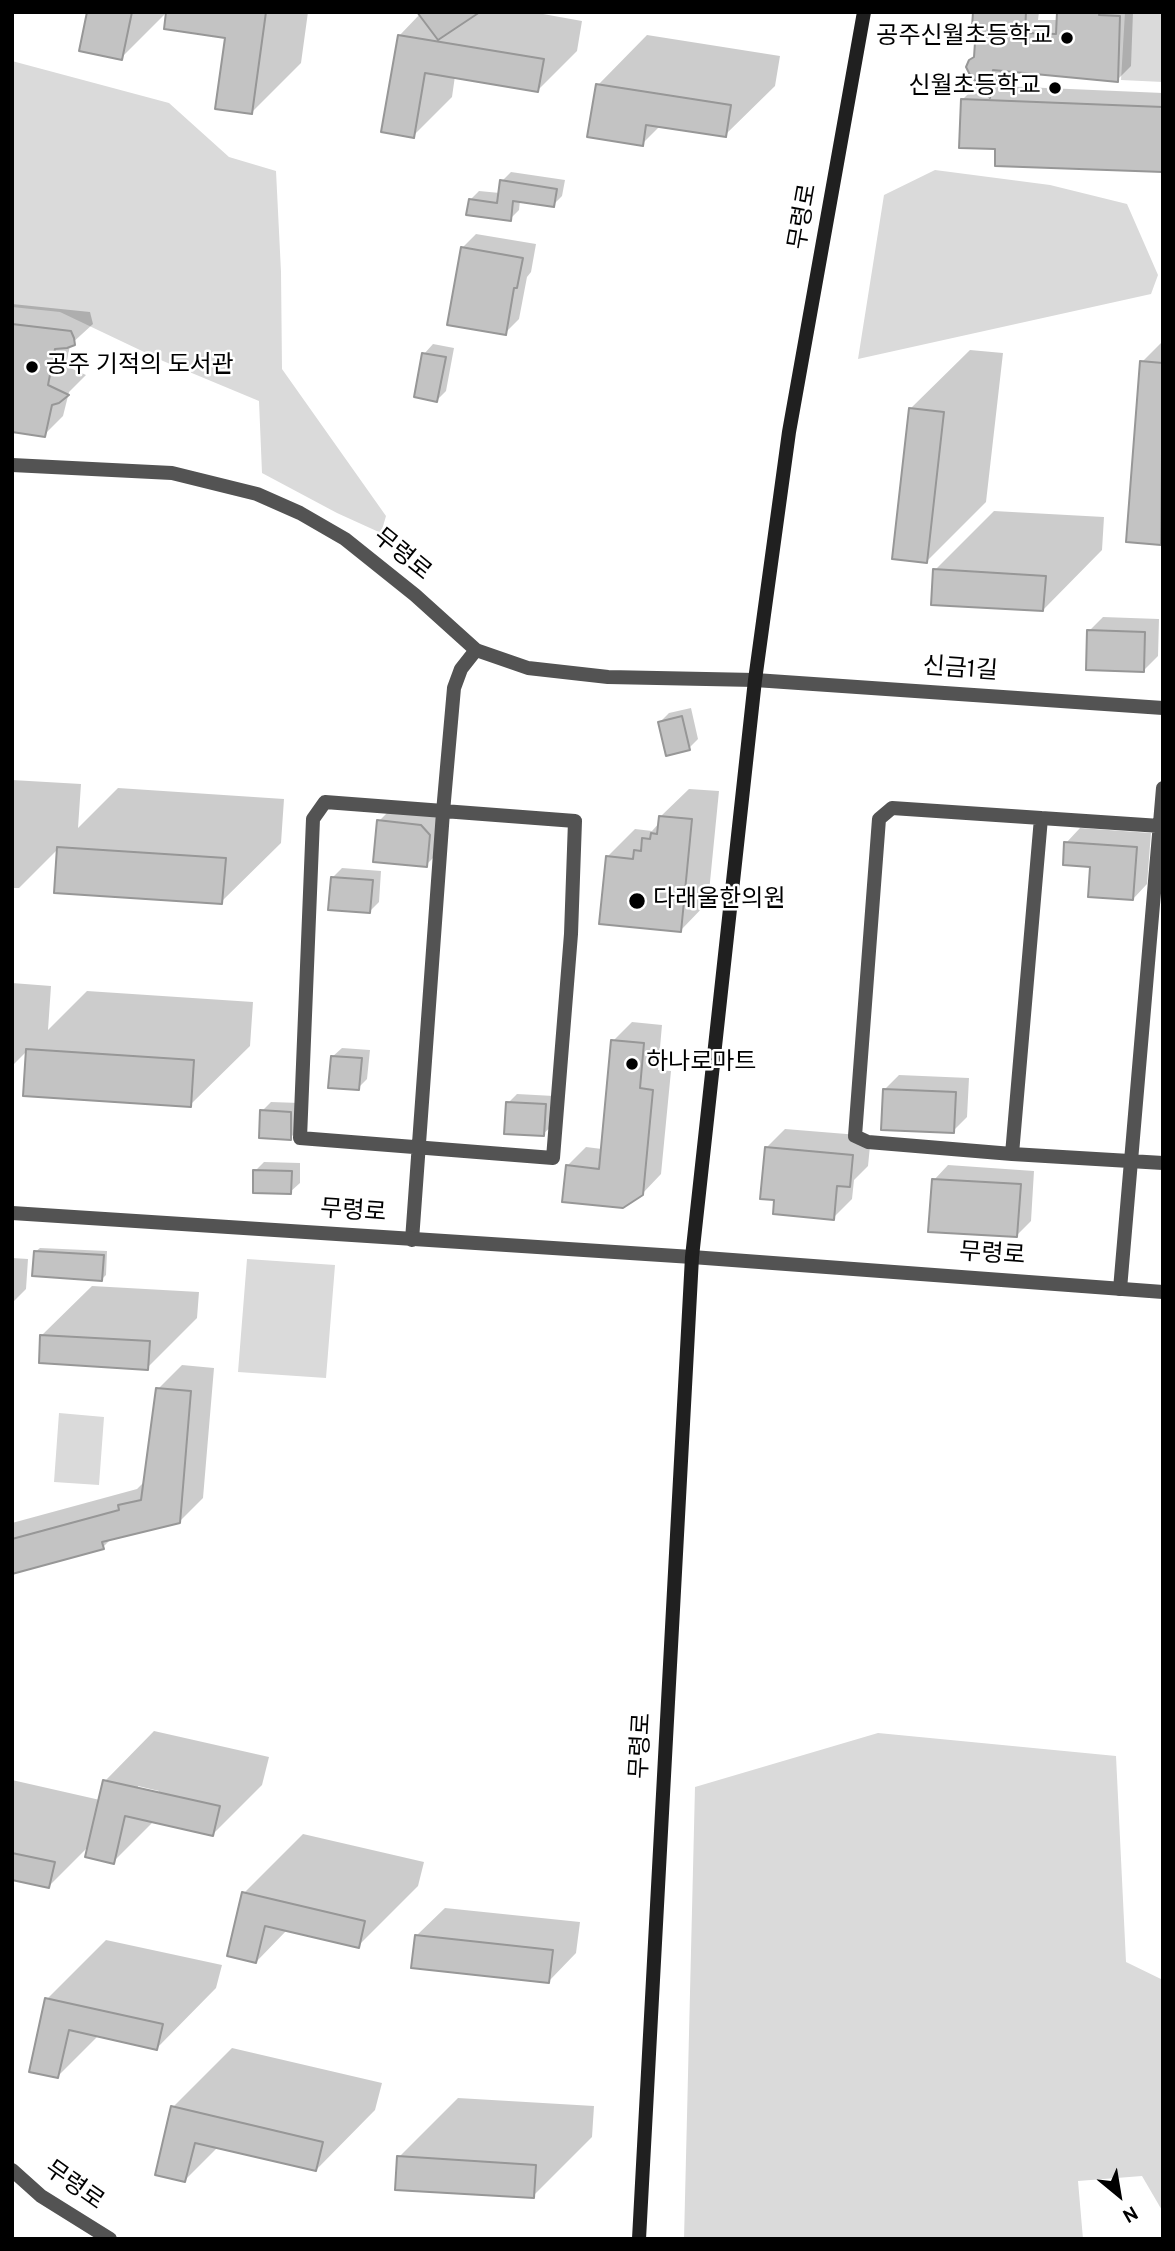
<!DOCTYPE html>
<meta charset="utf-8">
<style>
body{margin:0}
#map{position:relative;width:1175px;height:2251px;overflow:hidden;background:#fff;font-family:Overpass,sans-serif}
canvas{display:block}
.frame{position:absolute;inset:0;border:14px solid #000;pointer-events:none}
.north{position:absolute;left:1084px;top:2160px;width:70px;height:70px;-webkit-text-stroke:5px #fff;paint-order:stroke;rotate:150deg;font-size:19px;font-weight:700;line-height:28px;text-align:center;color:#000}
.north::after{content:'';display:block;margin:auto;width:24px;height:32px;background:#000;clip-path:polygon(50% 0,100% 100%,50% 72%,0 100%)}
</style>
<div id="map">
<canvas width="1175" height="2251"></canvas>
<div class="frame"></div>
<div class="north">N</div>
</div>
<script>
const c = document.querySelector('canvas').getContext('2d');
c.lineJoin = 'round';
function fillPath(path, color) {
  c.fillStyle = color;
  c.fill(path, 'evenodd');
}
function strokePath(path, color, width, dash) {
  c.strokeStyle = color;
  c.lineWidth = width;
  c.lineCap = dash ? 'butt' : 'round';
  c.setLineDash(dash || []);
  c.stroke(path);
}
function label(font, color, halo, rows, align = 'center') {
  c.font = font + ' Overpass,"Noto Sans KR",sans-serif';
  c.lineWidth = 5;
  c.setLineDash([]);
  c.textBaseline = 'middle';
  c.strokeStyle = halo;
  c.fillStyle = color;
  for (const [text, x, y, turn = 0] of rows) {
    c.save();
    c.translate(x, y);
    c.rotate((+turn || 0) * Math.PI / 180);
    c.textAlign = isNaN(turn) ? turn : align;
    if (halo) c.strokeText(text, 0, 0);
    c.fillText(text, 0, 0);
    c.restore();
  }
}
fillPath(new Path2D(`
 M1125,12h38v70l-42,-2z
 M12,61l157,42 60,54 47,14 5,101 1,97 104,147 -5,17 -44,-20 -75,-40 -3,-72 -96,-40 -103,-49 -48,-5z
 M935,170l115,15 77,19 31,71 -7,19 -293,65 26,-164z
 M247,1259l88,6 -9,113 -88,-6z
 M59,1413l45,4 -5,68 -45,-3z
 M878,1733l238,23 10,206 37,18v232l-21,-36 -64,5 5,58h-399l11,-452z`), '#dadada');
fillPath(new Path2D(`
 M88,12h79l-46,46z
 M168,12h140l-7,51 -50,50 -24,-77z
 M419,12h113l50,9 -5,30 -39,39 -83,-14 -3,21 -39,39 -14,-100 21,-22z
 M975,12h64l-1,8h20v-8h75l-2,54 -14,14 -112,-11 -1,13 -4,4 163,7v78l-166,-23 -34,-49 14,-14h4l-5,-30 1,-29z
 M647,35l133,21 -5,30 -50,49 -64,-10 -19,19 -44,-59z
 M511,172l54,8 -3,16 -9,9 -33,-5 -1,10 -9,9 -40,-19 9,-9 21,2 2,-12z
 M476,234l60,10 -5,28 -4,5 -8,42 -14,14 -43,-85z
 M12,304l78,8 3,12 -23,21 -4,21 20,9 -17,17 -6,24 -19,19 -32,-4z
 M1163,341v199l-3,3 -18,-181z
 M433,344l21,4 -8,43 -9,9 -13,-46z
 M970,350l33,3 -17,149 -59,59 -17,-152z
 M994,511l110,6 -2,33 -59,60 -108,-40z
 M1103,617l56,2 -1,37 -14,14 -55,-39z
 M691,708l7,31 -9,9 -29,-26 9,-9z
 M12,780l69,4 -3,44 40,-40 166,11 -3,44 -60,59 -162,-54 -40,40h-7z
 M689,789l30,2 -11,111 -27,28 -74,-73 28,-28 17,2 8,-9 1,-6z
 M393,807l42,4 5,40 -14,14 -47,-44z
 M1080,828l71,5 -4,51 -14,15 -67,-56z
 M342,868l39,3 -2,31 -9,9 -38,-33z
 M12,983l39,3 -3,44 39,-39 166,11 -3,44 -60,59 -162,-55 -16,16z
 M632,1022l30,3 -4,45 13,1 -10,103 -19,20 -75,-28 19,-19 16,2 11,-108z
 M342,1048l28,2 -3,29 -9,9 -26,-31z
 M899,1075l70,3 -2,39 -14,14 -68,-42z
 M517,1094l37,2 -1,29 -10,9 -35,-31z
 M271,1102l29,1 -1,26 -9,9 -28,-27z
 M785,1129l86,7 -3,30 -14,14 -2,19 -19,19 -57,-19 -10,-51z
 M264,1162l36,1v20l-10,9 -35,-21z
 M948,1165l86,6 -3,50 -14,14 -83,-55z
 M40,1248l67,3 -1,24 -4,4 -67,-27z
 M12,1258l16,1 -2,30 -14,14z
 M92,1286l107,6 -2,26 -50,50 -105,-33z
 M182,1365l32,3 -11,130 -24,24 -66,15 -10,10 -91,25v-49l125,-34 7,-7 14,-93z
 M154,1731l115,26 -7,28 -49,49 -59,-13 -41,41 -23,-17 -41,41 -37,-8v-98l88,20 5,-19zM138,1786l21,5 -1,3 -20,-5z
 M303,1834l121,28 -6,24 -60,60 -70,-17 -32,33 -12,-69z
 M445,1908l135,14 -4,31 -27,28 -132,-46z
 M106,1940l116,25 -6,23 -59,60 -58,-13 -41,41 -11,-77z
 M232,2048l150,35 -7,27 -59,60 -98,-23 -33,33 -12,-73z
 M458,2098l136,8 -2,31 -59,59 -134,-39z`), '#0003');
const building = new Path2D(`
 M87,12h45l-10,48 -43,-9z
 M166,12h100l-14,102 -37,-5 10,-71 -61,-9z
 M417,12h63l-42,28z
 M973,12h53l-1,21 31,1 1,-22h43l-1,3 21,1 -2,66 -125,-12 -3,28 -20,-23 -4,-8 3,-7 5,-3 2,-30h-4z
 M398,35l146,24 -6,33 -113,-19 -11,65 -33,-6z
 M596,84l135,21 -5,32 -80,-12 -3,21 -56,-9z
 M961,99l202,8v65l-168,-6v-17l-36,-1z
 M500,180l57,9 -3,18 -41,-6 -2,20 -45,-6 3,-16 28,4z
 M461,247l62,11 -6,30h-3l-8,47 -59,-10z
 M12,324l59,7 3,7 1,7 -8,3 -12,1 -7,36 21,10 -10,8 -7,2 -7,32 -33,-5z
 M422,353l24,4 -9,45 -23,-5z
 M1140,361l23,2 -2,182 -35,-3z
 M909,408l35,4 -17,151 -35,-4z
 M933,569l113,7 -3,35 -112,-6z
 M1087,630l58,2 -1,40 -58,-2z
 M682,716l8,34 -24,6 -8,-34z
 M659,816l33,3 -11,113 -82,-8 7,-68 27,3 1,-9 7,1 1,-13 8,1 1,-6 6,1z
 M377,820l44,5 9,10 -3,32 -54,-5z
 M1064,842l73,5 -4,53 -45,-3 2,-30 -27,-2z
 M57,847l169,11 -4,46 -168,-11z
 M331,877l42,3 -3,33 -42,-3z
 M611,1040l33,3 -4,45 13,2 -10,105 -20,13 -61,-6 4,-37 33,4z
 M26,1049l168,11 -3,47 -168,-11z
 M331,1056l31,2 -3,32 -31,-2z
 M883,1089l73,3 -2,41 -73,-3z
 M506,1102l40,2 -2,32 -40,-2z
 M260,1110l31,2v28l-32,-2z
 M765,1147l88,8 -3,32 -13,-1 -3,34 -61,-6 1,-14 -14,-1z
 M253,1170l39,1 -1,23 -38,-1z
 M932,1179l89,5 -4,53 -89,-5z
 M34,1251l70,4 -2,26 -70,-5z
 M40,1335l110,6 -2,29 -109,-7z
 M156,1388l35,3 -11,132 -78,19 2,7 -92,25v-35l107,-29 -1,-5 23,-5z
 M103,1780l117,26 -7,30 -88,-20 -11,48 -29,-7z
 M12,1853l43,9 -6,26 -37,-8z
 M242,1892l123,29 -6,27 -94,-22 -9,37 -29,-7z
 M415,1935l138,15 -4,33 -138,-15z
 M45,1998l118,26 -6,26 -88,-20 -11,48 -29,-6z
 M171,2106l152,36 -7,29 -121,-28 -10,39 -30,-7z
 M397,2156l139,9 -2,33 -139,-8z`);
fillPath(building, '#c3c3c3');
strokePath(building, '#979797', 2);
strokePath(new Path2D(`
 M755,680l408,28
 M325,802l250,19 -4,113 -18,224 -253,-20 13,-319z
 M1160,826l-268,-18 -13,11 -24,317 13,6 144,12 151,9
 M1012,1154l29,-336
 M412,1240l31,-428 11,-124 7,-19 15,-19
 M1120,1289l43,-501`), '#535353', 14);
strokePath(new Path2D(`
 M12,465l160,8 85,21 43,19 45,26 70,56 61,55 52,18 80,9 147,3
 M12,1213l680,44 471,35
 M12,2170l29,26 69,43`), '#535353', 14);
strokePath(new Path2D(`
 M639,2239l53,-982 63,-577 34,-248 75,-420`), '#202020', 14);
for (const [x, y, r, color] of [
 [1067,38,7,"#000"],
 [1055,88,7,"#000"],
 [32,367,7,"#000"],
 [637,901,9,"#000"],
 [632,1064,7,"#000"]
]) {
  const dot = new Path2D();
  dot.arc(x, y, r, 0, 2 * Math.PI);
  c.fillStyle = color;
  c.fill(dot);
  strokePath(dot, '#fff', 2.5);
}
label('24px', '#000', '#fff', [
 ["공주신월초등학교",1053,38,"right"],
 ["신월초등학교",1041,88,"right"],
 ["공주 기적의 도서관",46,367],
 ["다래울한의원",653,901],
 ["하나로마트",646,1064]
], 'left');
label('24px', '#000', '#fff', [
 ["무령로",805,217,-80],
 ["무령로",401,556,39],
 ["신금1길",960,671,4],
 ["무령로",353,1213,4],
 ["무령로",992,1256,4],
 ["무령로",643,1746,-87],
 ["무령로",73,2187,35]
]);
</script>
